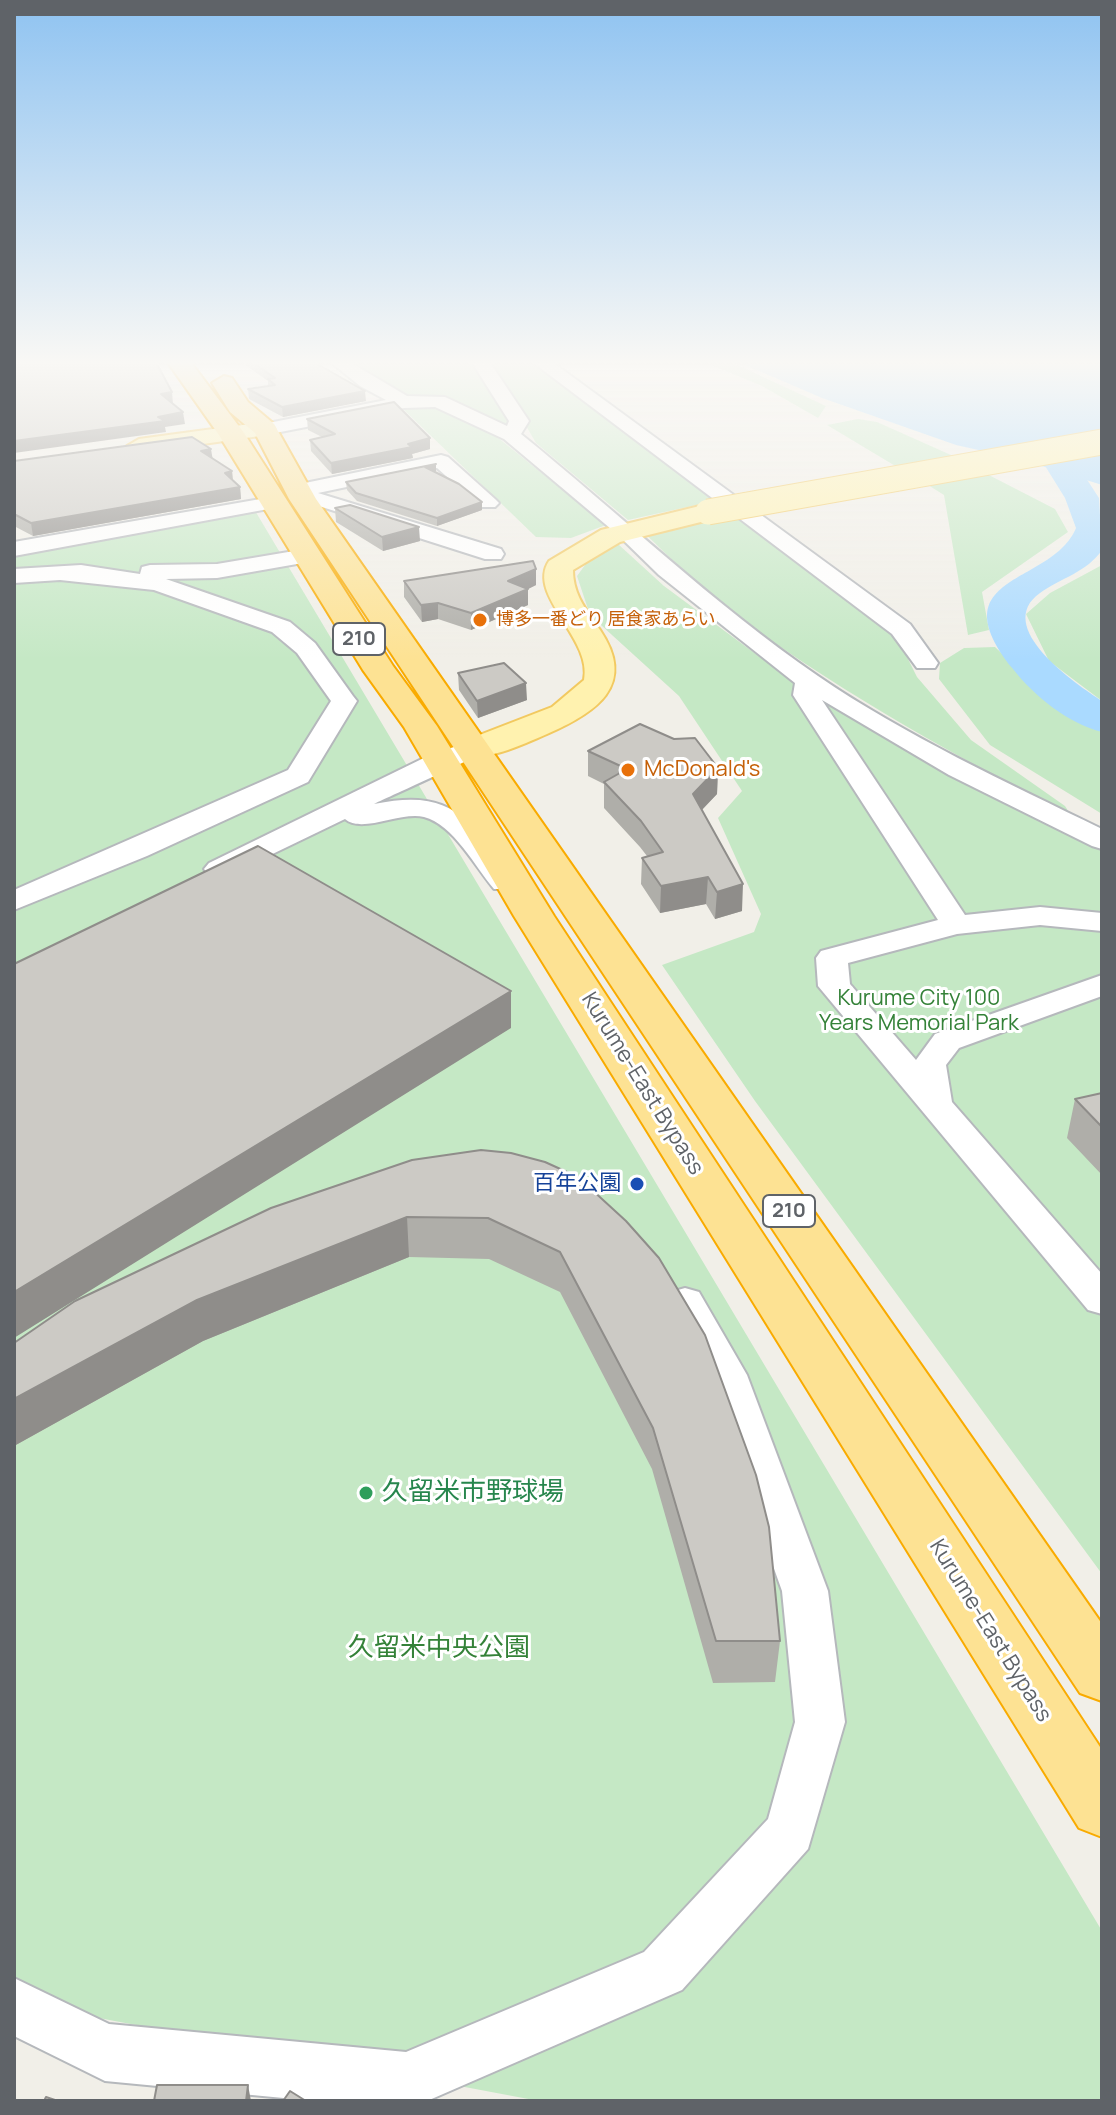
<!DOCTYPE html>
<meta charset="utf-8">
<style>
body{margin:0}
#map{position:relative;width:1116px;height:2115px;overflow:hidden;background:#f1efe8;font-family:Manrope,sans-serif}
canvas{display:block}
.frame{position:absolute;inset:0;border:16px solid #5f6368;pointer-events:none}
</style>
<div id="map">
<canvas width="1116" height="2115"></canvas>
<div class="frame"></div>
</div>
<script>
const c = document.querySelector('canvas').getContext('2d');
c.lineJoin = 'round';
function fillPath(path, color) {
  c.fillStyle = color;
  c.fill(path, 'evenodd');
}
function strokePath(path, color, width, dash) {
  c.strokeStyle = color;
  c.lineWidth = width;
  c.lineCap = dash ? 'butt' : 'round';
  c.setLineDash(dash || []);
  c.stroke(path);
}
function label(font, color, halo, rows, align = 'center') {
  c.font = font + ' Manrope,"Noto Sans JP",sans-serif';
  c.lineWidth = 6;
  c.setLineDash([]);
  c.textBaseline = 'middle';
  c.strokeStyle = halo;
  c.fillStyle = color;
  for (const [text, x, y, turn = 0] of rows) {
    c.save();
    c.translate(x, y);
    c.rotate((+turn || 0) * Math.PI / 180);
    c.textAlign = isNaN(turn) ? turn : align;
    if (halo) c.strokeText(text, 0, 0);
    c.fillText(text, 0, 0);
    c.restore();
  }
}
fillPath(new Path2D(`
 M347,364h133l32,60h-13c-54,-14 -108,-24 -152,-60z
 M490,364h45l180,137 -87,19 -92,-77z
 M709,364h26l91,42 -8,12 -56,-32z
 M435,403l51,25 120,97 -35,13 -35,-1 -135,-130z
 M858,419l19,3 83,37 -58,11 -75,-45z
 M983,472l72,37 13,23 -86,60 7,38 -21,5 -24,-140 -24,-15z
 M254,509l848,1422v170h-563l-525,-99v-1450z
 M733,515l161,116 23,46 54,63 94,66 7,11 30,11v746l-347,-473 -93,-136 92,-33 7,-18 -43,-96 24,-27 -63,-95 -89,-81 -13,-39 16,-22 25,-10 46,42 108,80 177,108 121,42c-112,-59 -221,-119 -324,-193 -37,-26 -71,-61 -105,-93z
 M1102,565v136l-53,-40 -23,-47 24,-21z
 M995,647l60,57 47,25v85l-112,-69 -51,-66 1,-16 24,-15z`), '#c5e8c5');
fillPath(new Path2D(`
 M743,364h359v121l-79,-25 -67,-15 -134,-47z`), '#aadaff');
fillPath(new Path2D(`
 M1025,399l11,2 63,97 3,52c-15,22 -41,28 -62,43 -48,34 36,91 62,108v31c-33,-8 -68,-36 -89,-63 -76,-96 39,-83 63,-141l-11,-30 -56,-90 5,-7z`), '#aadaff');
const minor = new Path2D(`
 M333,364h20l54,32 38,1 62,29 2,-5 -36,-57h18l38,57 -8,13c99,80 192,170 297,242 86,59 190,107 284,153v20l-10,-3 -143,-71 -127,-75 143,215 75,-8 62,6v18l-62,-6 -83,9 -109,29 2,21 66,76 19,-26 167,-59v21l-143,52 -13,17 6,37 150,172v40l-14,-4 -270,-324 -2,-28 5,-7 117,-31 -145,-225 2,-12 -136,-108 -42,-41 -113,-95 -69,-32 -31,1 -139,27 -7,-2 -3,-4 3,-4 128,-25 -26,-14z
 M535,364h20l355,260 28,39 -3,5h-18l-25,-34z
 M441,455l7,2 47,42 4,4 -4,4h-14l-44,-39 -119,25 183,56 3,5 -3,5h-16l-188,-60 -15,-19 10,-6 13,9z
 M272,497l7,2 4,4 -4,4 -265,49v-14z
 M306,549l11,7 -3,5 -97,17 -51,1 124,43 25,21 38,53 4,5 -49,81 -161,74 -133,54v-20l274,-120 43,-69 -34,-48 -25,-21 -118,-42 -94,-10 -46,3v-14l67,-4 59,9 2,-7 8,-2 67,-1z
 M476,740l9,2 4,6c-3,6 -99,48 -115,56 82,-17 94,18 142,73l4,6 -4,6h-22c-18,-21 -41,-65 -70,-72 -23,-6 -62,17 -79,2l-116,56h-20l-5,-6 5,-6 223,-109z
 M685,1288l14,4 48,83 81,216 17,131 -37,127 -126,141 -255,111h-112l-210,-20 -91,-45v-58l95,46 297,28 238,-100 124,-133 27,-97 -13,-131 -77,-216 -40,-73 6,-10z`);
const major = new Path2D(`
 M265,422l9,2 3,5 -3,5 -135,19 -12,-7 12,-7z
 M708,504l9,2 4,6 -4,6 -97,24 -47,28c0,25 14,41 27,60 38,56 -5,83 -53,104 -24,10 -57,27 -83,21l-5,-7 5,-7 88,-34 32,-27c9,-41 -58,-85 -35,-119l52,-31z`);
const highway = new Path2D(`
 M169,364h23l52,69 149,233 44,60 117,190 548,834v87l-23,-9 -565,-912 -110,-189 -41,-57 -144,-235z
 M224,376l8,2 16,24 26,22 42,75 786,1125v77l-22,-8 -791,-1194 -34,-66 -25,-21 -18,-29z`);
strokePath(minor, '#b5b8bc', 4);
strokePath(major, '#f2c960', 4);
strokePath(highway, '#f9ab00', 4);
fillPath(minor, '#fff');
fillPath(major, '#fff2af');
fillPath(highway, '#fde293');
const majorBridge = new Path2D(`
 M708,512l394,-70`);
strokePath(majorBridge, '#f2c960', 27, []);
strokePath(majorBridge, '#fff2af', 25);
fillPath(new Path2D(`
 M244,364h73l49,37 -83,16 -34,-18 -1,-10 20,-3v-5z
 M307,419l123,30 -18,5 1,4 -81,16 -21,-23 -1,-11 12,-3 -14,-7z
 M213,459l19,12 1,9 7,7 1,12 -208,37 -19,-10v-65z
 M436,464v7l-2,1 48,38 -45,16 -80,-25 -10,-11 -1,-8z
 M335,508l85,33 -37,10 -47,-29z
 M404,581l132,4 -8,4v16l-57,25 -33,-11 -16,3 -18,-25z
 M458,673l69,27 -49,18 -19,-28z
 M588,751l130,17 -1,26 -15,16 40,101 -27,8 -9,-15 -46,9 -19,-29 1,-26 5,-2 -7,-9 -36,-39v-24l-16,-8z
 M1102,1093v82l-35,-37 8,-39z
 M511,1153l269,488 -5,41 -62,1 -61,-214 -92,-177 -71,-33 -80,-2 -206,84 -189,105v-103z`), '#afaea9');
fillPath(new Path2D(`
 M365,391l1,10 -83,16 -1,-10z
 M172,392l1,12 -12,-10z
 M183,412l2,12 -20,3 1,5 -152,21v-12z
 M430,438v11l-18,5 1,4 -81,16 -1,-11z
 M211,449l2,12 -12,-10z
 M436,464v7l-11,4v-8z
 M232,471l1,13 -8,-11z
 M240,487l1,12 -208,37 -2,-13z
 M482,502v8l-45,16v-8z
 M419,527l1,14 -37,10 -1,-14z
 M536,569v16l-8,4v16l-57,25v-17l37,-32z
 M438,603v16l-16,3 -1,-17z
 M526,683l1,17 -49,18 -1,-17z
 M718,768l-1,26 -25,26 1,-26z
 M708,877l-2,27 -46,9 1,-27z
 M743,884l-1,27 -27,8 2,-27z
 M511,991v37l-497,310v-46z
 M407,1217l2,40 -206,84 -189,105v-47l183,-99z
 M248,2085l3,16h-5z`), '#8f8d8a');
const building = new Path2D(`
 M14,364h143l15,28 -11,2 22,18 -25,5 7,4 -151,20z
 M255,364h62l48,27 -83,16 -34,-18 27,-4 -7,-6 7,-1z
 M394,402l36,36 -22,6 4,3 -81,16 -21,-23 25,-6 -28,-15z
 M192,437l19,12 -10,2 31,20 -7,2 15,14 -209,36 -17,-9v-53z
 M436,464l-11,3 34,17 23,18 -45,16 -81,-25 -10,-11z
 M350,505l69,22 -37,10 -47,-29z
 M533,561l3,8 -28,12 20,8 -57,24 -33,-10 -17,2 -17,-24z
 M504,663l22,20 -49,18 -19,-28z
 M640,724l34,15 21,-1 23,30 -25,26 50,90 -26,8 -9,-15 -47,9 -19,-28 21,-6 -22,-31 -37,-39 23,-13 -39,-18z
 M258,846l253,145 -497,301v-328z
 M1102,1093v34l-27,-28z
 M481,1150l30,3 34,9 33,15 48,44 33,37 46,77 51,140 13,52 11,114h-64l-63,-213 -93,-176 -72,-34 -81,-1 -210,83 -183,99v-56l61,-42 196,-93 141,-48z
 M157,2085h91l-2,16h-92z
 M290,2091l16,10h-23z
 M46,2097l12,4h-14z`);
fillPath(building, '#cccac5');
strokePath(building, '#8f8d8a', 2);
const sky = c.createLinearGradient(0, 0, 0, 660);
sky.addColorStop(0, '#8fc3f1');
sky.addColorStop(0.55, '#f9f8f5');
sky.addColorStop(1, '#f9f8f500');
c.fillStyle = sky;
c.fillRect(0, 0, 1116, 660);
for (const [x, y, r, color] of [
 [480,620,8,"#e8710a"],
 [628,770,8,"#e8710a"],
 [637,1184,8,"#1a4fb4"],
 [366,1493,8,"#2e9e5b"]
]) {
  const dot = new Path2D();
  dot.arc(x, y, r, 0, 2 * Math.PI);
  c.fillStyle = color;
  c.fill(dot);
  strokePath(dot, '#fff', 3);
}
label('18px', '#c56008', '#fff', [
 ["博多一番どり 居食家あらい",496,620]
], 'left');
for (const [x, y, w] of [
 [359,639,52],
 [789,1211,52]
]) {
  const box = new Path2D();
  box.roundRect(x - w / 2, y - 16, w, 32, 6);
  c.fillStyle = '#fff';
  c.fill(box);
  strokePath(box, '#5f6368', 2);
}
label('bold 20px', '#5f6368', null, [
 ["210",359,639],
 ["210",789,1211]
]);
label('22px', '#c56008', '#fff', [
 ["McDonald's",644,770]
], 'left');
label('22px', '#348238', '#fff', [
 ["Kurume City 100",919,999],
 ["Years Memorial Park",919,1024]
]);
label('22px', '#5f6368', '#fff', [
 ["Kurume-East Bypass",642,1084,58],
 ["Kurume-East Bypass",990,1631,58]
]);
label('22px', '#164399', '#fff', [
 ["百年公園",621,1184]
], 'right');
label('26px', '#27864d', '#fff', [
 ["久留米市野球場",382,1493]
], 'left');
label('26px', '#348238', '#fff', [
 ["久留米中央公園",439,1649]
]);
</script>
